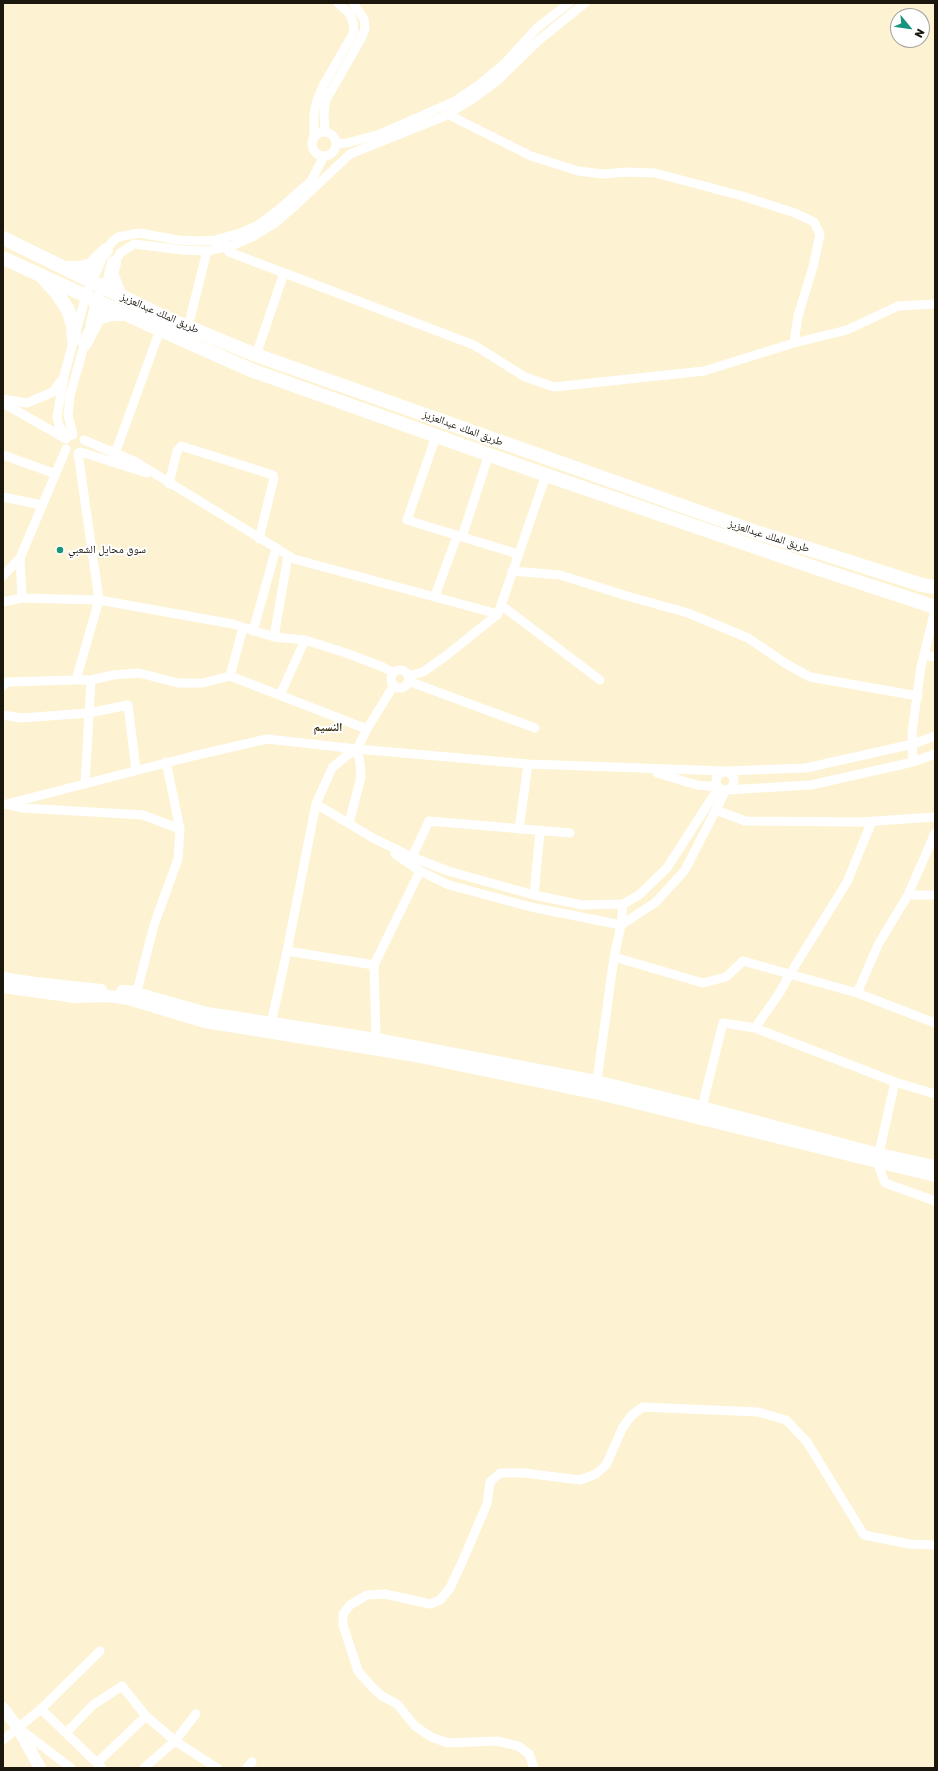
<!DOCTYPE html>
<html>
<head>
<meta charset="utf-8">
<style>
  body { margin:0 }
  #map { position:relative; width:938px; height:1771px; overflow:hidden; background:#fdf3d2; font-family:"Golos Text",sans-serif }
  canvas { display:block }
  .frame { position:absolute; inset:0; border:4px solid #1b170c; pointer-events:none }
  .north { position:absolute; left:890px; top:8px; width:40px; height:40px; box-sizing:border-box; background:#fff; border:1px solid #a4a29e; border-radius:50%; rotate:119deg; font-size:11px; font-weight:700; line-height:16px; text-align:center; color:#1b170c }
  .north::after { content:''; display:block; margin:auto; width:14px; height:18px; background:#16947c; clip-path:polygon(50% 0,100% 100%,50% 72%,0 100%) }
</style>
</head>
<body>
<div id="map">
<canvas width="938" height="1771"></canvas>
<div class="frame"></div>
<div class="north">N</div>
</div>
<script>
const ctx = document.querySelector('canvas').getContext('2d');
ctx.lineJoin = 'round';
const toPath = rows => new Path2D(rows.map(r => 'M' + r).join(''));
function stroke(path, color, width, dash) { ctx.strokeStyle = color; ctx.lineWidth = width; ctx.lineCap = dash ? 'butt' : 'round'; ctx.setLineDash(dash || []); ctx.stroke(path); }
function label(font, color, halo, rows, align = 'center') {
  ctx.font = font + ' "Golos Text","Noto Naskh Arabic",sans-serif'; ctx.lineWidth = 4; ctx.setLineDash([]); ctx.textBaseline = 'middle'; ctx.strokeStyle = halo; ctx.fillStyle = color; for (const [text, x, y, turn = 0] of rows) {
    ctx.save(); ctx.translate(x, y); ctx.rotate((+turn || 0) * Math.PI / 180); ctx.textAlign = isNaN(turn) ? turn : align; if (halo) ctx.strokeText(text, 0, 0); ctx.fillText(text, 0, 0); ctx.restore();
  }
}
stroke(toPath([
  [447,114,531,156,578,171,603,174,626,172,655,173,742,196,795,213,814,222,820,234,813,267,798,316,794,343],
  '312 144a12 12 0 1 1 24 0a12 12 0 1 1-24 0Z',
  [325,132,324,112,326,100,362,37,365,28,364,19,353,3],
  [314,138,314,113,317,100,323,86,354,32,353,23,350,14,338,3],
  [336,144,347,143,380,134,455,101,479,85,504,64,537,28,569,3],
  [221,238,229,252,474,345,525,377,554,387,704,371,794,343,847,330,898,306,935,304],
  [112,267,120,253,134,244,182,250,207,251,233,245,254,236,275,223,298,203,350,154,445,116,471,100,497,81,538,41,585,3],
  [90,325,96,300,104,282],
  [188,327,207,251],
  [256,355,284,273],
  [3,399,27,403,53,392,61,381],
  [3,403,66,439],
  [73,435,68,415,70,395,86,339],
  [436,436,407,520,518,554],
  [67,438,59,425,57,417,64,376,86,295,106,250,112,242,118,237,139,233,178,240,200,241,215,240,240,233,258,225,277,211,311,181,324,156],
  [84,440,136,462,294,559,498,614],
  [81,452,147,473],
  [3,455,56,474],
  [112,462,160,330],
  [169,484,177,451,181,446,273,475,274,478,259,539],
  [3,497,42,505],
  [462,537,489,454],
  [512,571,560,575,627,596,688,613,748,638,788,665,810,677,918,696],
  [3,576,20,558],
  [435,596,457,536],
  [22,598,20,558,66,449],
  [3,602,22,598,99,600,233,624,274,637,305,640,346,653,383,667,393,673],
  [501,605,600,680],
  [243,628,230,676,367,729],
  [253,631,276,549],
  [274,637,288,556],
  [924,655,935,657],
  '391 679a9 9 0 1 1 18 0a9 9 0 1 1-18 0Z',
  [408,676,423,672,447,655,498,614,546,475],
  [76,680,91,680,113,675,139,673,178,683,203,683,230,676],
  [408,681,535,728],
  [3,686,7,682,76,680,99,600,78,453],
  [280,695,305,640],
  [3,715,21,718,89,713,128,705,136,770],
  [913,762,912,732,921,667,935,610],
  '716 781a9 9 0 1 1 18 0a9 9 0 1 1-18 0Z',
  [85,784,91,680],
  [316,804,373,838,412,857,448,871,534,895,582,905,623,904,639,895,667,868,719,787,697,785,657,773],
  [3,805,193,756,267,739,357,749,528,764,726,771,806,768,913,744,935,736],
  [9,805,23,808,143,815,180,829],
  [716,810,745,821,860,822,935,817],
  [349,823,361,777,360,763,357,749],
  [519,829,528,764],
  [395,854,420,871,449,885,531,907,621,925,614,957,596,1088],
  [412,857,429,821,570,833],
  [534,895,540,831],
  [908,895,935,895],
  [621,925,656,902,685,870,726,790,811,785,913,762,935,754],
  [621,925,623,904],
  [287,951,374,965,420,871],
  [614,957,703,983,726,977,743,961,857,993,935,1023],
  [374,965,376,1039],
  [857,993,879,943,908,895,935,833],
  [135,999,154,925,178,859,180,829,166,762],
  [271,1024,287,951,316,804,332,768,346,756,357,749,367,729,394,685],
  [755,1028,780,992,790,974,847,882,872,821],
  [895,1082,877,1162,885,1183,935,1201],
  [702,1107,723,1023,755,1028,895,1082,935,1094],
  [41,1709,102,1768],
  [20,1729,71,1768],
  [66,1733,93,1705,122,1686,146,1716,175,1741,217,1768],
  [3,1740,41,1709,100,1651],
  [97,1763,146,1716],
  [144,1768,175,1741,196,1714],
  [247,1768,252,1762],
  [534,1768,529,1754,518,1746,497,1741,448,1743,431,1737,415,1726,397,1704,382,1696,371,1686,358,1671,343,1625,343,1614,350,1605,367,1595,385,1594,430,1604,440,1600,450,1588,463,1560,487,1504,490,1482,500,1473,524,1473,580,1480,596,1474,606,1465,623,1427,632,1415,643,1407,758,1412,786,1420,807,1442,864,1535,909,1544,935,1545]
]), '#fff', 9);
stroke(toPath([
  [3,978,35,983,101,990],
  [3,987,75,997,108,996,128,999,205,1022,416,1056,595,1093,935,1176],
  [122,991,129,991,207,1013,376,1039,596,1081,702,1107,879,1154,935,1166],
  [3,1708,18,1728,40,1768]
]), '#fff', 12);
stroke(toPath([
  [3,238,166,318,256,355,756,532,922,585,935,587],
  [3,258,165,332,251,370,546,475,816,568,935,607],
  [114,263,111,274,120,296],
  [67,268,80,268,91,265,106,250],
  [45,280,57,293,68,310,73,325,74,339],
  [85,343,98,318,110,314,122,314]
]), '#fff', 14);
for (const [x, y, r, color] of [
  [60,550,4,"#16947c"]
]) { const dot = new Path2D(); dot.arc(x, y, r, 0, 2 * Math.PI); ctx.fillStyle = color; ctx.fill(dot); stroke(dot, '#fff', 1.5); }
label('11px', '#1b170c', '#fff', [
  ["طريق الملك عبدالعزيز",160,313,24],
  ["طريق الملك عبدالعزيز",463,428,20],
  ["طريق الملك عبدالعزيز",769,536,18]
]);
label('11px', '#1b170c', '#fff', [
  ["سوق محايل الشعبي",68,550]
], 'left');
label('bold 12px', '#372e13', '#fff', [
  ["النسيم",328,727]
]);
</script>
</body>
</html>
